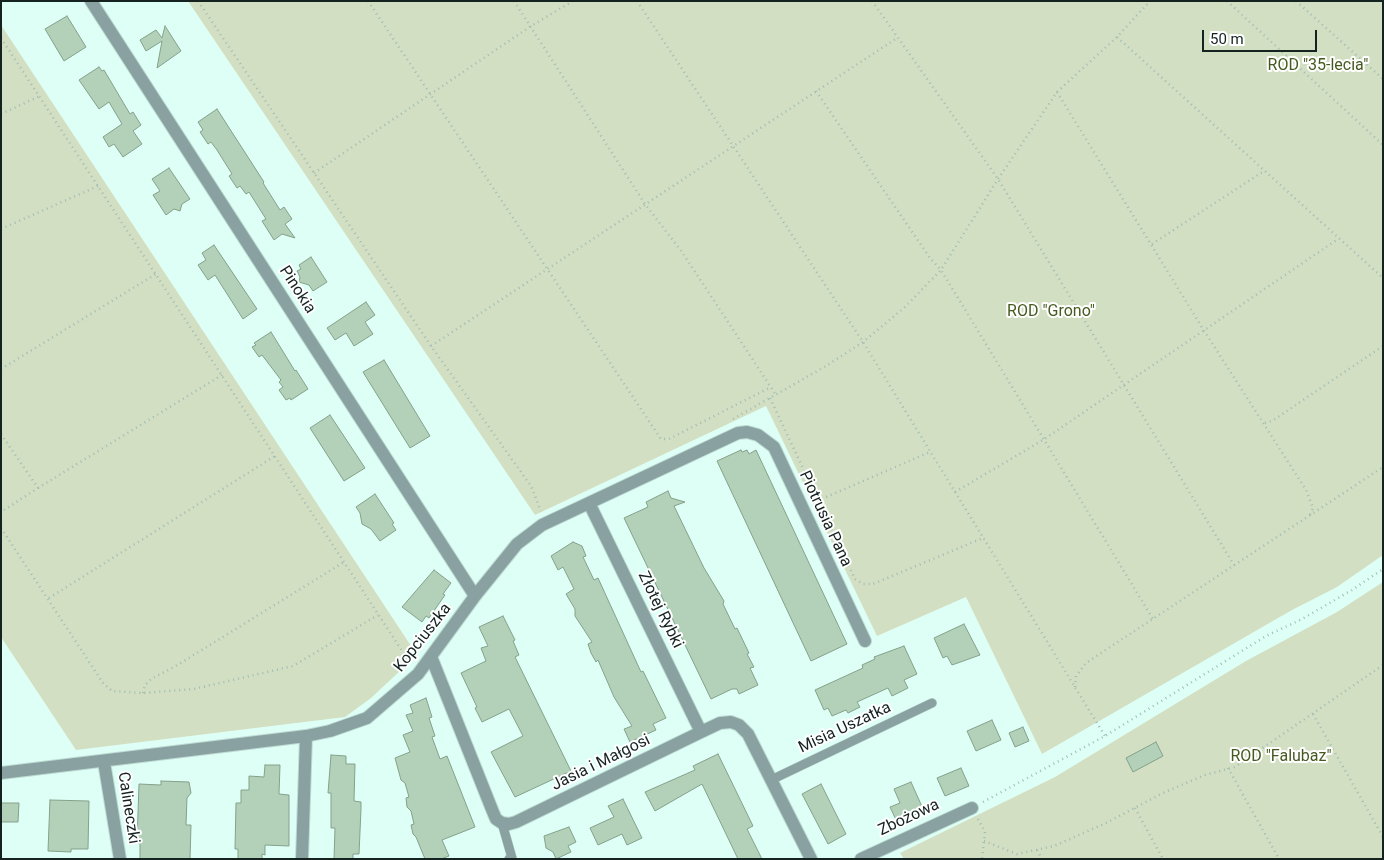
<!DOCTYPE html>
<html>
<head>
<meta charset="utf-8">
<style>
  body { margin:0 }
  #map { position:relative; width:1384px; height:860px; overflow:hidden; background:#defff6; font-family:Roboto,sans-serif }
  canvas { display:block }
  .frame { position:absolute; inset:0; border:2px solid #142320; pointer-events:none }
  .scale { position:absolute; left:1202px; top:30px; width:115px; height:22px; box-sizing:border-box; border:2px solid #142320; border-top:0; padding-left:6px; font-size:15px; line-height:18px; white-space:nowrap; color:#142320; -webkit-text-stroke:4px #fff; paint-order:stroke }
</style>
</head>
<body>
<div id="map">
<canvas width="1384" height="860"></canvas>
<div class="frame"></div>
<div class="scale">50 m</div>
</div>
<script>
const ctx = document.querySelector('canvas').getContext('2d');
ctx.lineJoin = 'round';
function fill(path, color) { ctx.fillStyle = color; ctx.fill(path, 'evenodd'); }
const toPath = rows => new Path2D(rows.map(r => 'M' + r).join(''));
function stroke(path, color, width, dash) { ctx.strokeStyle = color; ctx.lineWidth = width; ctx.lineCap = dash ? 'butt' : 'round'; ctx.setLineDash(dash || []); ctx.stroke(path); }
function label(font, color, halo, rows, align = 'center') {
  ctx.font = font + ' Roboto,sans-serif'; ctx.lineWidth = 4; ctx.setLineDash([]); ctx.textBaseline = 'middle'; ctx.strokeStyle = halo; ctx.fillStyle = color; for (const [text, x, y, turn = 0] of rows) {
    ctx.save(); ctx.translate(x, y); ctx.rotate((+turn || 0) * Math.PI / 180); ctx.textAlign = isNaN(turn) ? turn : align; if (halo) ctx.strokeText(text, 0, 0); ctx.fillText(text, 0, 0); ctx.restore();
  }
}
fill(toPath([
  [188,1,1383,1,1383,555,1337,587,1292,610,1042,754,966,597,877,636,766,406,535,515],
  [1,25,417,655,371,698,345,717,76,750,1,637],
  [1383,582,1383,859,904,859,900,853,1055,777,1246,661,1337,612]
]), '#d3dfc2');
const building = toPath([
  [67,16,86,47,64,61,45,29,67,16],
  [165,26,181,51,157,68,162,41,146,51,140,40,156,30,162,38,165,26],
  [99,67,102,71,104,70,130,114,133,112,141,125,133,131,142,144,123,157,114,144,109,147,103,137,122,124,109,102,99,109,79,80,99,67],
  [217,109,264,182,263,183,280,210,284,207,292,219,285,224,295,238,282,234,274,240,262,221,266,219,249,192,246,194,240,186,237,188,229,176,232,174,217,150,211,142,208,144,200,132,203,130,198,122,217,109],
  [169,168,190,199,182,204,180,211,174,209,166,215,153,195,160,191,152,179,169,168],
  [214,245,257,309,243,319,215,275,208,280,198,265,206,260,202,253,214,245],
  [311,257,327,282,313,291,309,285,299,282,300,277,297,271,301,269,299,265,311,257],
  [366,302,375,315,365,322,373,334,354,346,346,333,335,340,327,328,366,302],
  [271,332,295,371,296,370,308,389,291,400,290,398,286,400,279,390,283,387,279,382,281,380,262,355,259,357,252,347,256,345,254,343,271,332],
  [384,360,430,436,410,448,363,372,384,360],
  [330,415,365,468,344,481,310,428,330,415],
  [741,450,742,452,747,450,749,454,756,450,847,644,811,661,717,461,741,450],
  [668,491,671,498,685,502,674,506,704,568,724,601,723,604,735,629,737,628,749,653,747,654,754,667,750,668,758,685,739,694,737,689,732,689,711,699,624,518,648,507,646,502,668,491],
  [375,494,394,523,392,524,396,530,380,541,371,529,362,524,360,513,356,507,375,494],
  [573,542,582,546,586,556,583,557,594,580,598,578,641,672,643,671,666,718,653,724,656,730,630,742,624,729,632,726,614,697,598,660,596,662,591,653,588,644,592,642,575,616,575,609,566,594,574,589,563,567,558,570,551,556,573,542],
  [434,570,451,583,443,594,445,595,429,618,426,616,422,622,402,607,434,570],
  [503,616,515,640,513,641,519,655,515,657,571,771,515,797,491,752,523,736,509,709,482,722,475,708,477,707,461,673,486,661,481,648,488,646,479,627,503,616],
  [964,624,980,655,952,665,947,656,943,658,934,638,964,624],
  [904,646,917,674,904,680,908,688,892,696,888,688,857,702,860,707,848,713,846,710,832,716,828,708,824,710,815,690,863,668,862,665,875,659,874,657,904,646],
  [426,698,432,717,429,718,435,736,432,737,440,759,447,756,475,827,442,840,449,856,441,859,425,859,416,837,413,834,411,825,414,824,411,811,407,807,406,798,409,797,405,783,401,780,395,758,410,752,403,735,413,731,406,715,413,713,410,705,426,698],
  [992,720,1001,740,976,751,967,731,992,720],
  [1023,727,1029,741,1015,747,1009,733,1023,727],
  [1156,742,1163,756,1133,772,1126,758,1156,742],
  [718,754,753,826,747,829,762,859,738,859,702,784,655,811,645,792,695,770,693,766,718,754],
  [331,755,346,756,346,764,355,764,354,801,361,802,361,809,359,854,353,854,353,859,334,859,335,828,331,828,331,793,328,793,331,755],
  [265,765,280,765,279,794,289,795,289,846,265,845,265,855,262,854,262,859,238,859,238,849,235,849,236,803,241,803,241,790,249,790,249,776,264,777,265,765],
  [961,768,969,786,945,796,937,778,961,768],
  [161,781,189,782,191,793,187,798,186,825,191,825,190,859,140,859,140,843,137,843,139,784,161,785,161,781],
  [911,782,924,811,897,822,890,807,900,803,894,789,911,782],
  [821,784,846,834,828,844,802,794,821,784],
  [623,799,642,838,627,845,622,834,598,845,590,828,614,817,608,806,623,799],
  [50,800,89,801,88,849,71,849,71,852,48,851,50,800],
  [1,803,19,803,18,822,1,822,1,803],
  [569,827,576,842,568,846,571,852,556,859,553,852,546,848,544,836,569,827]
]);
fill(building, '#b3d0b9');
stroke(building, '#85a18b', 1);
const service = toPath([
  [771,780,932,703],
  [502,823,512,858,509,859]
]);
const minor = toPath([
  [91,1,475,596],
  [589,503,701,732],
  [432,659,493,812,496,819,502,823,509,824,516,822,701,732,720,723,731,722,739,725,748,734,811,859],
  [104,762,120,859],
  [1,773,306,736,330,731,367,718,418,674,475,596,517,544,542,525,738,433,747,432,758,435,774,447,865,641],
  [302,859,306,736],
  [861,859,972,808]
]);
stroke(service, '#bedcd4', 10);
stroke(minor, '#bedcd4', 14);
stroke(toPath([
  [198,1,431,346,531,486,541,511],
  [368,1,661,439,669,439,771,387],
  [514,1,645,204,682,252,776,395],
  [637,1,863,342,1105,736],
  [872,1,998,179,1234,565],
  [1227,1,1383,145],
  [1296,1,1383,79],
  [1117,37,1383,278],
  [1,38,410,663],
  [816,91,930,258,941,270,1153,619],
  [1057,92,1203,329,1306,490,1313,508,1309,517],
  [1,114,40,96],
  [314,173,531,26,573,1],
  [1,229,98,186],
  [1152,244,1264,171],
  [431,346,897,38],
  [1,369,156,274],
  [770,398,855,579,863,584,873,584,983,538],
  [733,419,826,366,863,342,904,308,941,270,998,179,1057,92,1117,37,1150,1],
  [1265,423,1272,421,1383,346],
  [1,434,38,488,1,512],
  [38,488,222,375],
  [955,492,1043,440,1338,239],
  [817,501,930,452],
  [1,528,103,683,112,691,143,693,194,689,293,666,378,615],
  [49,598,275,456],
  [1075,687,1076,676,1086,663,1383,467],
  [143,693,145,685,151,679,176,666,344,562],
  [1313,714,1383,837],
  [1228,768,1279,859],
  [983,802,1105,736,1266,636,1302,619,1352,590,1383,569],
  [1135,808,1163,859],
  [978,819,985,832,982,859],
  [984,841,1017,854,1054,846,1106,823,1163,793,1205,775,1235,767,1383,665],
  [1037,850,1042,859]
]), '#a0bcb5', 2.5, [1, 4]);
stroke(service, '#8aa1a2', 9);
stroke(minor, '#8aa1a2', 12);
label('16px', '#465a20', '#fff', [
  ["ROD \"35-lecia\"",1318,66],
  ["ROD \"Grono\"",1051,312],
  ["ROD \"Falubaz\"",1281,757]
]);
label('16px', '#142320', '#fff', [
  ["Pinokia",297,290,57],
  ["Piotrusia Pana",825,519,65],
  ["Złotej Rybki",660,610,64],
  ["Kopciuszka",423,638,-52],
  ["Misia Uszatka",845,728,-25],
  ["Jasia i Małgosi",601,763,-26],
  ["Calineczki",128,808,81],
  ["Zbożowa",909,818,-25]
]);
</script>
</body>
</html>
